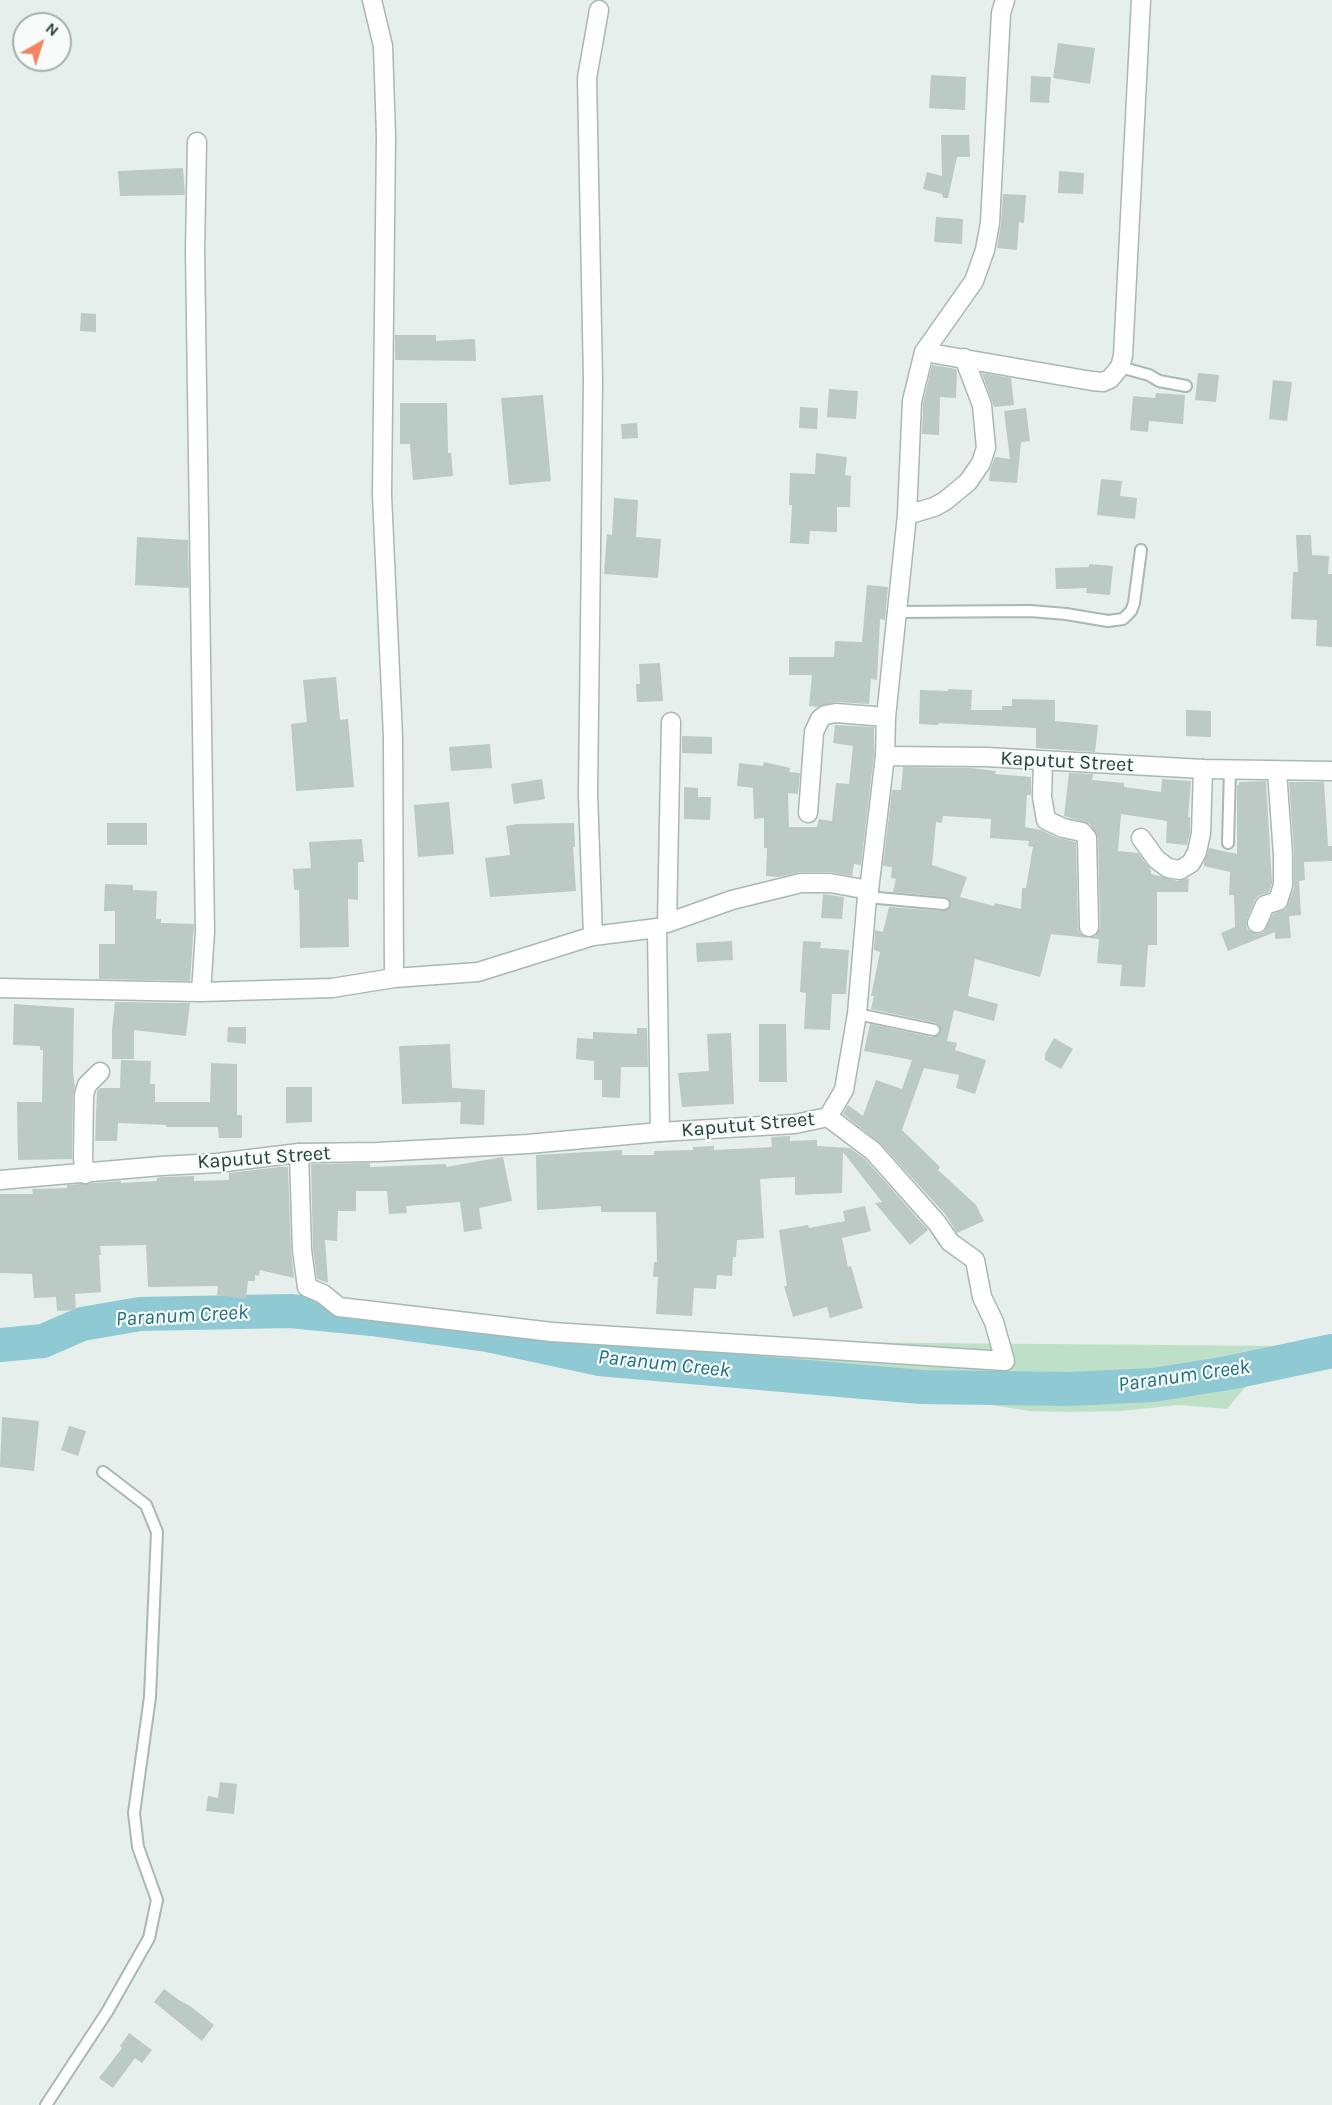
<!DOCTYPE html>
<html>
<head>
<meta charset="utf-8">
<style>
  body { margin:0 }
  #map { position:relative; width:1332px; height:2105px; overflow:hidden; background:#e6efeb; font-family:Karla,sans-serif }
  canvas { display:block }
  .north { position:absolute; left:12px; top:12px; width:60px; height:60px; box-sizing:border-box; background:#f7fbf9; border:2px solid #a3b1ad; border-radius:50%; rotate:39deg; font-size:16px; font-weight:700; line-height:24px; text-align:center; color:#24423a }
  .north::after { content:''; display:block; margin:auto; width:21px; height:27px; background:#f4845f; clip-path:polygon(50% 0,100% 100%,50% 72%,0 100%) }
</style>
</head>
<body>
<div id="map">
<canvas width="1332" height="2105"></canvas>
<div class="north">N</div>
</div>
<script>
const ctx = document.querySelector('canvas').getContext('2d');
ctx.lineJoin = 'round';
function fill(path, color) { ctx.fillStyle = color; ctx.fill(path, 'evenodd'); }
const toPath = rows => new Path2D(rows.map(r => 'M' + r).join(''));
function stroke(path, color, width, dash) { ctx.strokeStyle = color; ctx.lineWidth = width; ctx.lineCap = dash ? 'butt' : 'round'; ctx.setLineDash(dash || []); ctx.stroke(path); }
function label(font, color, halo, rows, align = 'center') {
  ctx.font = font + ' Karla,sans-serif'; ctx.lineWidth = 4.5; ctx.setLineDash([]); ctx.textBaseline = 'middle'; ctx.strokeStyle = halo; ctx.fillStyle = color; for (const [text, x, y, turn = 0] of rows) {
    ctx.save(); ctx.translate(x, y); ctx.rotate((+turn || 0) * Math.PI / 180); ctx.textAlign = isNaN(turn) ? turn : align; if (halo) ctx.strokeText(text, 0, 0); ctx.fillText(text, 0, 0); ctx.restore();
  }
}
fill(toPath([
  [698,1341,1279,1346,1227,1409,1179,1405,1121,1411,1071,1412,1029,1411,980,1403,720,1386]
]), '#bfe0c8');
stroke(toPath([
  [0,1345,43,1341,82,1324,140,1314,290,1311,372,1319,487,1335,599,1359,921,1387,1070,1389,1153,1385,1228,1373,1332,1351]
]), '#8ec9d4', 34);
fill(toPath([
  [1058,43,1095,48,1090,84,1053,78],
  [931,75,966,77,965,110,929,108],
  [1031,76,1051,77,1049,103,1030,102],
  [941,135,969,135,970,157,957,157,948,198,943,198,942,194,923,189,927,172,942,176],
  [183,168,185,195,120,196,118,171],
  [1059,171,1084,173,1083,194,1058,193],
  [1003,194,1026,195,1024,223,1019,222,1017,250,997,248,1001,224],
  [936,217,963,219,962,244,934,242],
  [81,313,96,314,96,332,80,331],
  [395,335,436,335,436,341,475,339,476,361,395,360],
  [932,365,956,369,957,372,956,398,940,397,939,435,922,434,923,403],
  [982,373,1011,378,1014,405,994,407],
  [1198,373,1219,375,1216,402,1195,400],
  [1273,380,1292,382,1287,421,1269,419],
  [829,389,858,391,856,419,827,417],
  [1156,393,1185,395,1183,424,1149,421,1148,432,1130,430,1133,396,1155,398],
  [543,395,551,481,509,485,501,398],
  [400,403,447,403,448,453,451,453,453,476,413,480,410,444,400,444],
  [800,407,818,408,817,429,799,428],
  [1026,408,1030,441,1021,442,1017,483,989,481,990,470,995,457,1010,459,1004,411],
  [637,423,638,438,622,439,621,424],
  [816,453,847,457,845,475,851,476,850,507,837,507,837,532,810,531,809,544,790,543,792,505,789,505,790,473,815,474],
  [1101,479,1122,481,1120,496,1137,498,1135,519,1097,515],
  [614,498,638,500,636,537,661,539,658,578,604,574,607,534,612,535],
  [1296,535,1311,535,1312,555,1329,556,1328,574,1332,574,1332,647,1316,646,1317,620,1291,619,1293,572,1298,572],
  [137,537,188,540,189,588,135,585],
  [1089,564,1113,566,1110,595,1086,593,1087,588,1056,589,1055,568,1089,567],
  [867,585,888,587,885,620,880,619,877,680,871,679,869,704,837,702,817,707,809,706,812,675,789,675,789,657,834,657,835,641,862,642],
  [660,663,663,701,637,702,636,684,640,684,639,664],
  [336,677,340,720,348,719,354,787,296,791,291,724,307,722,303,680],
  [948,689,972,690,971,710,1002,710,1002,706,1012,706,1012,699,1055,700,1055,721,1098,725,1095,752,1036,748,1036,728,939,723,938,725,919,724,920,690,948,691],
  [1186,710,1211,711,1211,737,1186,736],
  [835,725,874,727,874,755,861,865,854,864,852,876,830,872,801,872,779,877,766,876,767,848,764,848,764,818,754,819,753,788,737,786,739,763,763,766,764,762,790,768,789,772,800,773,798,794,788,793,789,827,817,827,819,819,832,821,836,783,849,784,853,746,833,743],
  [682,736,712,737,712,754,682,753],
  [490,744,492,768,451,771,449,747],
  [903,767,970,768,996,771,995,774,1031,777,1031,795,1027,795,1025,827,1041,830,1058,838,1076,842,1078,927,1080,933,1088,938,1051,934,1040,977,975,959,968,996,998,1004,994,1021,954,1010,947,1041,957,1043,955,1050,986,1060,975,1094,956,1088,959,1075,924,1068,902,1130,940,1167,938,1170,976,1205,984,1221,957,1233,946,1215,881,1144,843,1114,848,1105,863,1116,876,1080,902,1089,912,1060,864,1051,870,1024,932,1037,939,1035,941,1031,939,1025,936,1023,871,1009,874,996,871,996,880,952,874,950,875,930,883,932,889,907,943,911,948,910,951,905,950,900,945,897,893,892,896,879,891,878,892,867,883,866,892,790,901,790],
  [943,816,991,819,990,838,1029,841,1028,846,1033,847,1026,888,1022,888,1021,909,995,903,994,906,960,897,967,877,932,865,936,822,942,823],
  [1069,773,1093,774,1092,780,1124,783,1124,787,1161,792,1162,779,1191,781,1188,817,1190,817,1190,832,1187,845,1166,843,1167,821,1121,814,1118,851,1138,853,1151,870,1151,874,1178,881,1189,878,1188,892,1157,892,1157,945,1148,945,1145,987,1120,986,1122,965,1097,963,1099,939,1089,938,1095,936,1100,927,1098,838,1090,824,1064,816],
  [542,779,545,799,514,804,511,784],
  [1266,781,1272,883,1269,892,1258,896,1255,900,1247,919,1246,925,1248,930,1258,934,1264,932,1273,914,1286,909,1294,888,1294,854,1289,782,1324,782,1328,846,1332,846,1332,861,1304,862,1305,880,1299,881,1301,915,1289,916,1291,938,1275,939,1275,932,1228,951,1221,933,1235,927,1234,895,1229,895,1230,872,1204,866,1204,862,1209,848,1237,854,1237,785,1239,785,1239,782],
  [684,787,698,788,698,797,711,797,710,820,684,819],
  [449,802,454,854,418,857,414,805],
  [107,823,147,823,147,845,107,845],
  [574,823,575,847,573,847,576,891,490,897,485,858,510,855,506,826,517,824],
  [362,839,364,862,358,862,358,900,348,899,349,947,300,948,299,890,294,890,293,869,311,868,309,842],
  [105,884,133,885,133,890,157,891,156,919,161,919,161,923,194,924,190,981,99,979,99,944,115,944,115,911,104,911],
  [823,894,844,897,842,919,821,918],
  [732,941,733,960,697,962,696,943],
  [803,941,821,942,820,948,849,950,846,994,832,994,830,1030,804,1029,806,993,800,992],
  [115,1002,190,1003,186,1036,134,1030,134,1059,112,1059,112,1029],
  [14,1004,74,1008,73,1072,75,1087,73,1095,72,1159,18,1160,17,1102,42,1102,43,1050,40,1050,40,1046,13,1045],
  [759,1024,786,1024,787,1082,759,1082],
  [228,1027,246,1027,246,1044,227,1042],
  [637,1028,647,1028,648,1067,621,1067,620,1098,602,1097,602,1080,594,1080,594,1061,576,1059,577,1038,593,1039,593,1032,637,1034],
  [731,1033,734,1104,682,1107,678,1073,709,1071,707,1034],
  [1054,1038,1073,1049,1061,1069,1045,1060,1045,1054],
  [450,1044,452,1088,485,1090,484,1125,460,1124,461,1102,402,1104,399,1046],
  [121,1060,151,1061,150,1084,155,1084,155,1102,210,1102,211,1063,237,1064,237,1115,242,1115,242,1138,219,1138,218,1127,166,1127,166,1125,118,1123,117,1141,95,1141,97,1091,100,1088,120,1088],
  [286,1087,312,1087,312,1122,286,1123],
  [790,1136,790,1141,817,1140,817,1146,850,1148,865,1159,928,1230,910,1245,875,1203,882,1202,843,1152,842,1193,795,1195,795,1177,760,1179,764,1238,737,1240,736,1257,733,1257,732,1276,717,1275,716,1289,694,1288,692,1316,656,1314,658,1277,653,1277,654,1262,657,1262,656,1212,601,1212,601,1206,537,1210,536,1155,622,1150,622,1155,654,1155,654,1151,693,1150,693,1147,714,1146,714,1150,772,1147,771,1137],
  [503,1157,512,1201,479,1208,482,1229,464,1232,460,1202,406,1206,407,1213,389,1214,387,1191,356,1191,356,1211,338,1211,337,1241,325,1240,328,1283,317,1279,313,1249,311,1164,370,1163,370,1167,446,1164,446,1167],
  [279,1167,288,1167,291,1250,294,1278,260,1270,259,1276,255,1275,255,1281,248,1281,246,1299,217,1295,218,1286,148,1287,146,1245,100,1246,101,1255,99,1255,101,1292,75,1294,76,1310,57,1311,56,1297,34,1298,32,1274,0,1273,0,1194,33,1194,32,1189,67,1188,67,1185,121,1181,121,1183,157,1181,157,1178,162,1177,194,1176,194,1181,229,1180,229,1173],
  [865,1206,871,1231,842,1238,848,1267,851,1266,863,1308,830,1318,827,1307,793,1317,784,1286,787,1286,779,1230,808,1225,809,1228,845,1221,843,1211],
  [2,1417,39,1421,34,1471,0,1467],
  [69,1426,86,1431,78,1456,61,1450],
  [220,1782,237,1784,234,1814,206,1811,208,1796,218,1798],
  [164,1989,179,2000,190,2006,214,2025,202,2041,154,2002],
  [129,2033,152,2050,142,2063,135,2058,113,2088,99,2078,122,2048,120,2046]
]), '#bbcac4');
const service = toPath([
  [1120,367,1149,375,1159,381,1186,386],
  [897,612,1030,611,1066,614,1108,621,1123,619,1131,611,1134,603,1141,550],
  [1228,843,1230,770],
  [867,897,944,904],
  [857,1014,934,1030],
  [46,2105,107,2012,149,1938,157,1900,138,1847,134,1813,150,1697,157,1532,146,1505,103,1472]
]);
const minor = toPath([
  [372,0,383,46,386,136,382,495,393,737,394,978],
  [599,10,587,78,593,380,588,794,593,936,657,928,660,1132],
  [197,142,195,251,205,932,201,992],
  [924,352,1092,381,1103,382,1110,379,1120,367,1123,356,1141,0],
  [907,515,934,507,945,501,968,482,981,463,986,448,982,405,964,358],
  [671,722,667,923,732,900,801,883,830,883,869,890],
  [885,756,886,717,907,515,912,401,924,352,974,281,985,250,990,223,1001,13,1005,0],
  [1043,761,1042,797,1046,820,1063,828,1082,832,1087,838,1089,927],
  [808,813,814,732,820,719,825,715,836,713,886,717],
  [1141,838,1156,859,1168,868,1180,870,1191,863,1197,852,1201,833,1203,769],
  [1257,923,1265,905,1278,901,1283,885,1283,855,1277,771],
  [0,988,201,992,332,988,394,978,478,972,593,936],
  [299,1153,302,1250,307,1287,323,1294,339,1307,552,1332,1005,1361,994,1322,982,1297,975,1260,950,1242,937,1223,873,1151,828,1117],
  [85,1174,83,1158,84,1095,87,1085,100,1072]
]);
const tertiary = toPath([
  [0,1180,161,1166,217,1163,299,1153,378,1152,528,1144,660,1132,795,1124,828,1117,844,1090,857,1014,867,897,869,890,885,756,986,757,1203,769,1332,771]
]);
stroke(service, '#a8b8b2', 14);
stroke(minor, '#a8b8b2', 21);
stroke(tertiary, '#a8b8b2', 21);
stroke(service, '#fff', 10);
stroke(minor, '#fff', 18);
stroke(tertiary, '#fff', 18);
label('20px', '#24423a', '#f7fbf9', [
  ["Kaputut Street",1067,762,3],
  ["Kaputut Street",748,1125,-5],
  ["Kaputut Street",264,1158,-4]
]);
label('italic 21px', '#1c6f80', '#f7fbf9', [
  ["Paranum Creek",182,1316,-3],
  ["Paranum Creek",664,1364,6],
  ["Paranum Creek",1184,1376,-8]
]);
</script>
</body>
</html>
